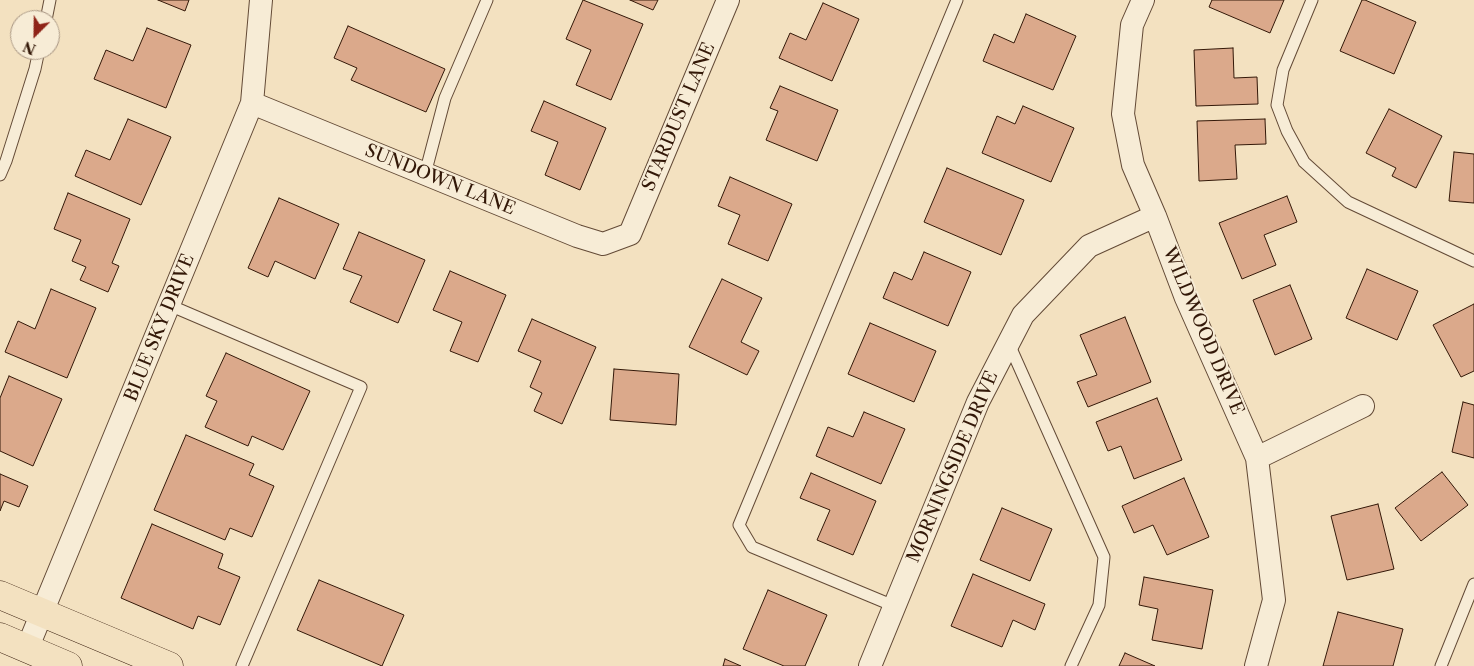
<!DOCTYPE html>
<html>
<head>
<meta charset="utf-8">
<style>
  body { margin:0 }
  #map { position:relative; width:1474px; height:666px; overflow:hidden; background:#f3e1c0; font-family:"Libre Caslon Text",serif }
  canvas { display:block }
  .north { position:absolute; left:10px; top:10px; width:50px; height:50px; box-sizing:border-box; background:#f7ecd6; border:1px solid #a99784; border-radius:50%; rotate:203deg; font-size:14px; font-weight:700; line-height:20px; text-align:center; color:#331808 }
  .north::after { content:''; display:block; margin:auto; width:18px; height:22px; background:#8f2418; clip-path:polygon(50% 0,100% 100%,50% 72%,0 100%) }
</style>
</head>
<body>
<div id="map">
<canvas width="1474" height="666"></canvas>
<div class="north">N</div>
</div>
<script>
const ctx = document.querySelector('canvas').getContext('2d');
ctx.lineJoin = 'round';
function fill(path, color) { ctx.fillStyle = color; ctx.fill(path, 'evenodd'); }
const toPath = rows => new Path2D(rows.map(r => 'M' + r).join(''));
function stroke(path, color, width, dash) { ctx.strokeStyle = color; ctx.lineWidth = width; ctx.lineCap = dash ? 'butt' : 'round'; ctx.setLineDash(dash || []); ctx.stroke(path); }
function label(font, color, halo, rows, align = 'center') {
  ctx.font = font + ' "Libre Caslon Text",serif'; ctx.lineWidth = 4; ctx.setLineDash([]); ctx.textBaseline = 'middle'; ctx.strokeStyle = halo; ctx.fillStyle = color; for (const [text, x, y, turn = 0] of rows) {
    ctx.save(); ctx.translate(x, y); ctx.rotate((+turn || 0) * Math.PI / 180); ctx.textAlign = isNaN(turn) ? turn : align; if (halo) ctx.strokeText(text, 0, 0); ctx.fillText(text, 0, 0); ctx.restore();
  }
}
const building = toPath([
  [158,0,189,0,185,11,158,0],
  [583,0,643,24,611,100,576,85,591,50,566,39,583,0],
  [630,0,658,0,653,10,630,0],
  [1212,0,1284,0,1270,33,1209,7,1212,0],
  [1362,0,1365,0,1416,22,1394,74,1340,51,1362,0],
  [823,3,859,19,832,81,779,58,790,33,806,40,823,3],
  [1026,14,1076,36,1053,90,983,61,994,34,1014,43,1026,14],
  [348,26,445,69,426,112,351,80,357,68,334,58,348,26],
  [147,28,191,45,166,108,94,79,106,50,133,61,147,28],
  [1233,48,1234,78,1257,77,1258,104,1196,106,1194,50,1233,48],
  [780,86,838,110,817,161,766,140,778,111,770,108,780,86],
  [544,101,606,128,580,190,545,175,558,142,531,131,544,101],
  [1023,106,1074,128,1051,182,982,153,997,116,1015,124,1023,106],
  [1389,109,1442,136,1416,188,1392,176,1396,168,1366,153,1389,109],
  [128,119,171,137,141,205,75,176,86,150,110,160,128,119],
  [1265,119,1266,144,1235,145,1237,179,1199,181,1197,121,1265,119],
  [1454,152,1474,154,1474,203,1449,201,1454,152],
  [947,168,1024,200,1001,255,924,222,947,168],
  [730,177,792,204,768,261,728,244,740,215,718,206,730,177],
  [68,193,130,219,112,263,119,266,108,292,80,280,86,267,72,261,81,240,54,229,68,193],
  [1287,196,1297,222,1264,235,1276,265,1242,279,1219,223,1287,196],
  [279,198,339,224,315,279,275,261,268,277,248,268,279,198],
  [359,232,425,260,398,323,350,302,362,276,343,269,359,232],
  [924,252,971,272,948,326,883,298,894,272,912,280,924,252],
  [1367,269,1418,291,1397,340,1346,318,1367,269],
  [450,271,506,295,478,362,450,351,462,322,433,310,450,271],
  [722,279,762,298,741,342,759,351,747,375,689,347,722,279],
  [1290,285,1312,339,1275,355,1253,300,1290,285],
  [51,289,96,308,67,378,5,352,18,321,35,329,51,289],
  [1474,304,1474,371,1461,377,1433,325,1474,304],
  [1125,317,1151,382,1088,407,1077,382,1097,375,1080,335,1125,317],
  [532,319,596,347,562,424,534,411,542,393,530,387,541,361,518,351,532,319],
  [870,323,936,351,914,402,848,374,870,323],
  [226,353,310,391,283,450,252,436,248,446,205,427,217,401,206,396,226,353],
  [614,369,679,374,676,425,610,420,614,369],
  [9,376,62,399,33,466,0,451,0,398,9,376],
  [1157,398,1182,460,1134,479,1121,446,1108,451,1096,422,1157,398],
  [1463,402,1474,405,1474,458,1452,452,1463,402],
  [864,412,905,429,881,484,816,456,828,427,853,437,864,412],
  [186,435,254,464,249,475,274,486,252,537,230,528,225,540,154,510,186,435],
  [1442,472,1468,505,1421,541,1395,508,1442,472],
  [811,473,876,501,853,555,817,540,830,510,800,498,811,473],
  [0,474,28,486,19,507,4,501,0,511,0,474],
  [1184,478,1209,537,1167,555,1153,525,1134,533,1122,506,1184,478],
  [1378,504,1394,569,1347,580,1331,516,1378,504],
  [1002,508,1052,529,1030,581,980,560,1002,508],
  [152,524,223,554,218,568,240,577,220,625,198,616,193,629,121,598,152,524],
  [973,574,1045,604,1035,630,1013,620,1002,647,951,626,973,574],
  [1144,577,1213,590,1202,649,1152,640,1158,609,1139,605,1144,577],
  [319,580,404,615,382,666,297,630,319,580],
  [768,590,827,615,805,666,784,666,743,649,768,590],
  [1338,612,1403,629,1393,666,1323,666,1338,612],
  [1125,653,1155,666,1119,666,1125,653],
  [725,659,741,666,723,666,725,659]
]);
fill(building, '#dba98b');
stroke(building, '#331808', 1);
const lane = toPath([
  [1312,0,1283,70,1277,105,1287,131,1304,162,1348,202,1474,261],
  [46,20,50,0],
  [425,174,445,98,487,0],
  [0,175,6,161,35,69,39,50],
  [169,305,361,387,242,666],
  [1009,344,1104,557,1099,605,1071,666],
  [894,606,752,547,739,525,957,0],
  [1441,666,1474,584]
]);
const street = toPath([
  [1143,0,1132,25,1123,114,1133,165,1155,216,1186,298,1257,458,1274,600,1256,666],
  [252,103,577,236,603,244,630,234,728,0],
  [1257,458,1363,406],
  [27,649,252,103,261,0],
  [870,666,978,402,1023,315,1089,246,1155,216]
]);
const primary = toPath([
  [0,595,169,666],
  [0,637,68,666]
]);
stroke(lane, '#634a36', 13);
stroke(street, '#634a36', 24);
stroke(primary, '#331808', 29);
stroke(lane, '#f7ecd6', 11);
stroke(street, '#f7ecd6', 22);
stroke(primary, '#f3e1c0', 28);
label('18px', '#331808', '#f7ecd6', [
  ["STARDUST LANE",679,117,-67],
  ["SUNDOWN LANE",440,180,22],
  ["BLUE SKY DRIVE",160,328,-68],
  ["WILDWOOD DRIVE",1203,331,67],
  ["MORNINGSIDE DRIVE",953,467,-67]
]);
</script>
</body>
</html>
